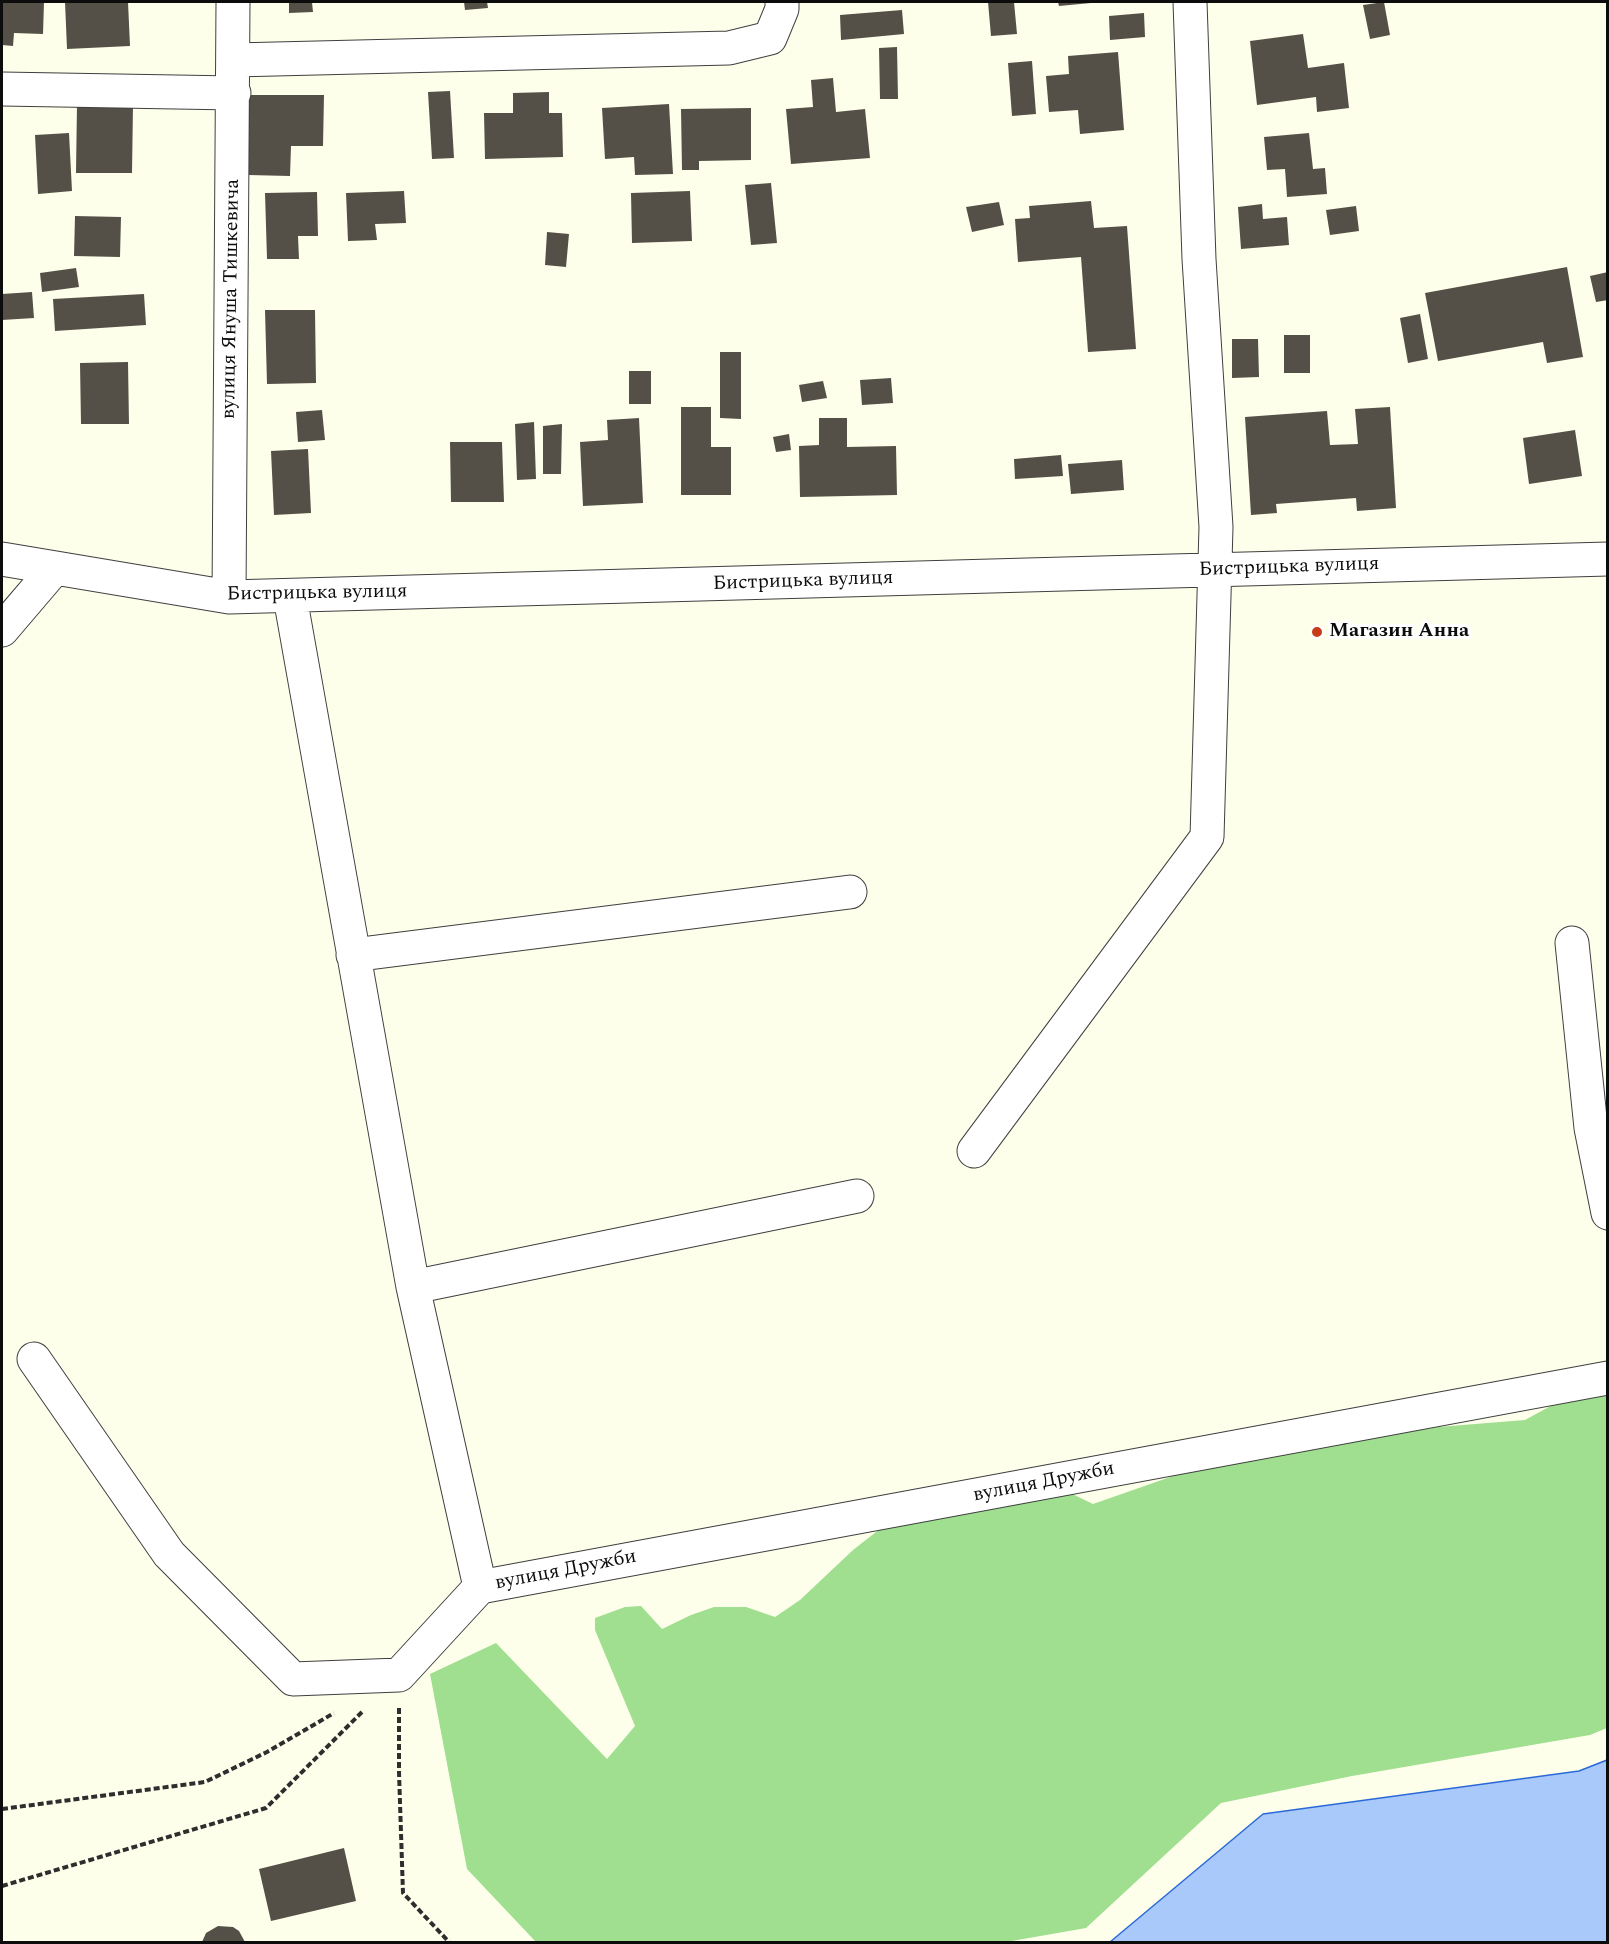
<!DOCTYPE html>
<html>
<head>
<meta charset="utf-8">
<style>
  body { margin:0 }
  #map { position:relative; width:1609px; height:1944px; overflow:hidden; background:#feffeb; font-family:Spectral,serif }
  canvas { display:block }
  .frame { position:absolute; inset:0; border:3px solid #0c0c0c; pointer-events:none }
</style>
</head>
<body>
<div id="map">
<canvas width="1609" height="1944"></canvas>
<div class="frame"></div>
</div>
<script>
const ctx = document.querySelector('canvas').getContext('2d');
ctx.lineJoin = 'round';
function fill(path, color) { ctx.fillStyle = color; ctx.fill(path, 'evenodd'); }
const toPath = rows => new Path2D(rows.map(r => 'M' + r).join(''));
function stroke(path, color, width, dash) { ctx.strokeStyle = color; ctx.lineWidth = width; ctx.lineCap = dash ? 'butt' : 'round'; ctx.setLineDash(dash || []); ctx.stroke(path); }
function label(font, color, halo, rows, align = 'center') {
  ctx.font = font + ' Spectral,serif'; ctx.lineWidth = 6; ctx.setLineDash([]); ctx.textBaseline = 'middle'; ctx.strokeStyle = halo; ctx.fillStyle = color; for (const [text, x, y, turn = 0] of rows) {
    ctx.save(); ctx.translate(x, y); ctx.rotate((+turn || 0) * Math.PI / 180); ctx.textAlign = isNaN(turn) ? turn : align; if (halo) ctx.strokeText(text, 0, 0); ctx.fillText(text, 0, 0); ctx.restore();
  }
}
fill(toPath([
  [1607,1389,1607,1728,1590,1735,1352,1776,1221,1803,1086,1928,1006,1942,536,1942,467,1869,430,1674,496,1643,607,1759,635,1726,595,1630,595,1618,625,1607,641,1606,662,1629,691,1615,714,1607,746,1607,775,1617,800,1600,853,1550,885,1525,1064,1490,1093,1504,1176,1475,1265,1455,1438,1427,1525,1420,1569,1396]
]), '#9fdf8f');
const water = toPath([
  [1607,1760,1607,1942,1110,1942,1263,1814,1579,1771,1607,1760]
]);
fill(water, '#aac9fb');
stroke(water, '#2b69d9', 1.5);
fill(toPath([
  [2,2,44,2,43,34,14,33,13,46,2,45],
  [65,2,128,2,130,46,67,49],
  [289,2,312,2,313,12,289,13],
  [464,2,487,2,488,8,465,10],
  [988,2,1014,2,1017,34,991,36],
  [1058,2,1091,2,1091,3,1059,6],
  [1384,2,1390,35,1370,39,1363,5],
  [902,10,904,34,841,40,840,15],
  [1144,13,1145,37,1110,40,1109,16],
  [1303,34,1308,68,1344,63,1349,108,1317,112,1316,97,1257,105,1250,41],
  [897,47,898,99,880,99,879,48],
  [1118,52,1124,130,1080,134,1078,110,1049,112,1046,76,1069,74,1068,56],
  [1032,61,1036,114,1012,116,1008,63],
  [833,78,836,112,865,109,870,158,791,164,786,109,813,107,811,80],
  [450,91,454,158,432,159,428,92],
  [549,92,549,113,562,113,563,157,485,159,484,113,513,113,513,93],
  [249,95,324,95,323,146,291,146,290,176,248,175],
  [77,104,133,105,132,173,76,173],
  [669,104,673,174,635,175,634,157,605,159,602,108],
  [751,108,751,160,699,161,699,170,682,170,681,109],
  [69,133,72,191,38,194,35,135],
  [1309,133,1313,169,1325,168,1327,194,1287,197,1285,169,1267,170,1264,137],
  [771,183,777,243,751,245,745,185],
  [404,191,406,223,375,224,377,240,348,241,346,193],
  [690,191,692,241,632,243,631,193],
  [317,192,318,236,298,236,299,259,267,259,265,193],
  [1091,201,1094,228,1127,226,1136,349,1088,352,1081,257,1018,262,1015,219,1030,218,1029,206],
  [999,202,1004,225,972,232,966,207],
  [1262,204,1263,219,1287,217,1289,245,1241,249,1238,207],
  [1356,206,1359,231,1330,235,1326,210],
  [75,216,121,217,120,257,74,256],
  [547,232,569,234,566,267,545,265],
  [1567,267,1583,357,1547,363,1543,342,1438,361,1425,293],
  [76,268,79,287,42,292,40,273],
  [1608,272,1608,300,1596,302,1590,276],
  [32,292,34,318,2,320,2,294],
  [144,294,146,325,55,331,53,299],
  [265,310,315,310,316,383,267,384],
  [1420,314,1428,359,1408,363,1400,318],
  [1284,335,1310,335,1310,373,1284,373],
  [1232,339,1258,339,1259,377,1232,378],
  [720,352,741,352,741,419,720,418],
  [128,362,129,424,81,424,80,363],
  [629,371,651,371,651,404,629,404],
  [891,378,893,403,862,405,860,380],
  [823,381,827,398,802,402,799,385],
  [681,407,711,407,711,447,731,447,731,495,681,495],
  [1390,407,1396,508,1357,511,1356,498,1276,504,1277,513,1251,515,1245,417,1327,411,1330,445,1358,444,1355,409],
  [322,410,325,440,298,442,296,412],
  [639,418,643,503,583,506,580,442,608,440,607,420],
  [819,418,847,418,847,447,896,446,897,495,800,497,799,446,819,445],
  [534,422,536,479,517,480,515,424],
  [562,424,561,474,543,474,543,426],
  [1575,430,1582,476,1529,484,1523,438],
  [789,434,791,450,776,452,773,437],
  [450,442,502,442,504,502,451,502],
  [308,449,311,513,274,515,271,451],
  [1061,455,1063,476,1015,479,1014,459],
  [1122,460,1124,490,1071,494,1068,464],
  [344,1848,356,1901,271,1921,259,1869],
  [218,1926,233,1927,239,1931,245,1942,202,1942,206,1933]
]), '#555047');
const minor = toPath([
  [234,60,729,48,770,38,782,9,782,2],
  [2,89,234,93],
  [2,559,229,597,1608,559],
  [229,597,233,2],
  [290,597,413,1287,480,1587],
  [2,630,54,569],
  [1572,943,1591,1128,1608,1213],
  [353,955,850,892],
  [974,1151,1207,837,1216,527,1199,259,1190,2],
  [413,1287,857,1196],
  [34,1359,169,1554,293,1679,399,1675,480,1587],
  [480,1587,1608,1378]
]);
stroke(minor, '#3f3f3f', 35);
stroke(toPath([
  [399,1708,399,1772,403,1893,449,1942],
  [2,1809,205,1782,267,1752,334,1713],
  [2,1886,266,1808,363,1711]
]), '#2e2e2e', 4, [6, 3]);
stroke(minor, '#fff', 33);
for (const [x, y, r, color] of [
  [1317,632,6,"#c73b18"]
]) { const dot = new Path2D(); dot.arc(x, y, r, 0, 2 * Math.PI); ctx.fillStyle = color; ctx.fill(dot); stroke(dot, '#fff', 2); }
label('20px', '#0c0c0c', '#fff', [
  ["вулиця Януша Тишкевича",232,299,-89],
  ["Бистрицька вулиця",1289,568,-2],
  ["Бистрицька вулиця",803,582,-2],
  ["Бистрицька вулиця",317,594,-1],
  ["вулиця Дружби",1044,1483,-11],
  ["вулиця Дружби",566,1571,-11]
]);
label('bold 20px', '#0c0c0c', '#fff', [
  ["Магазин Анна",1329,632]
], 'left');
</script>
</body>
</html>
